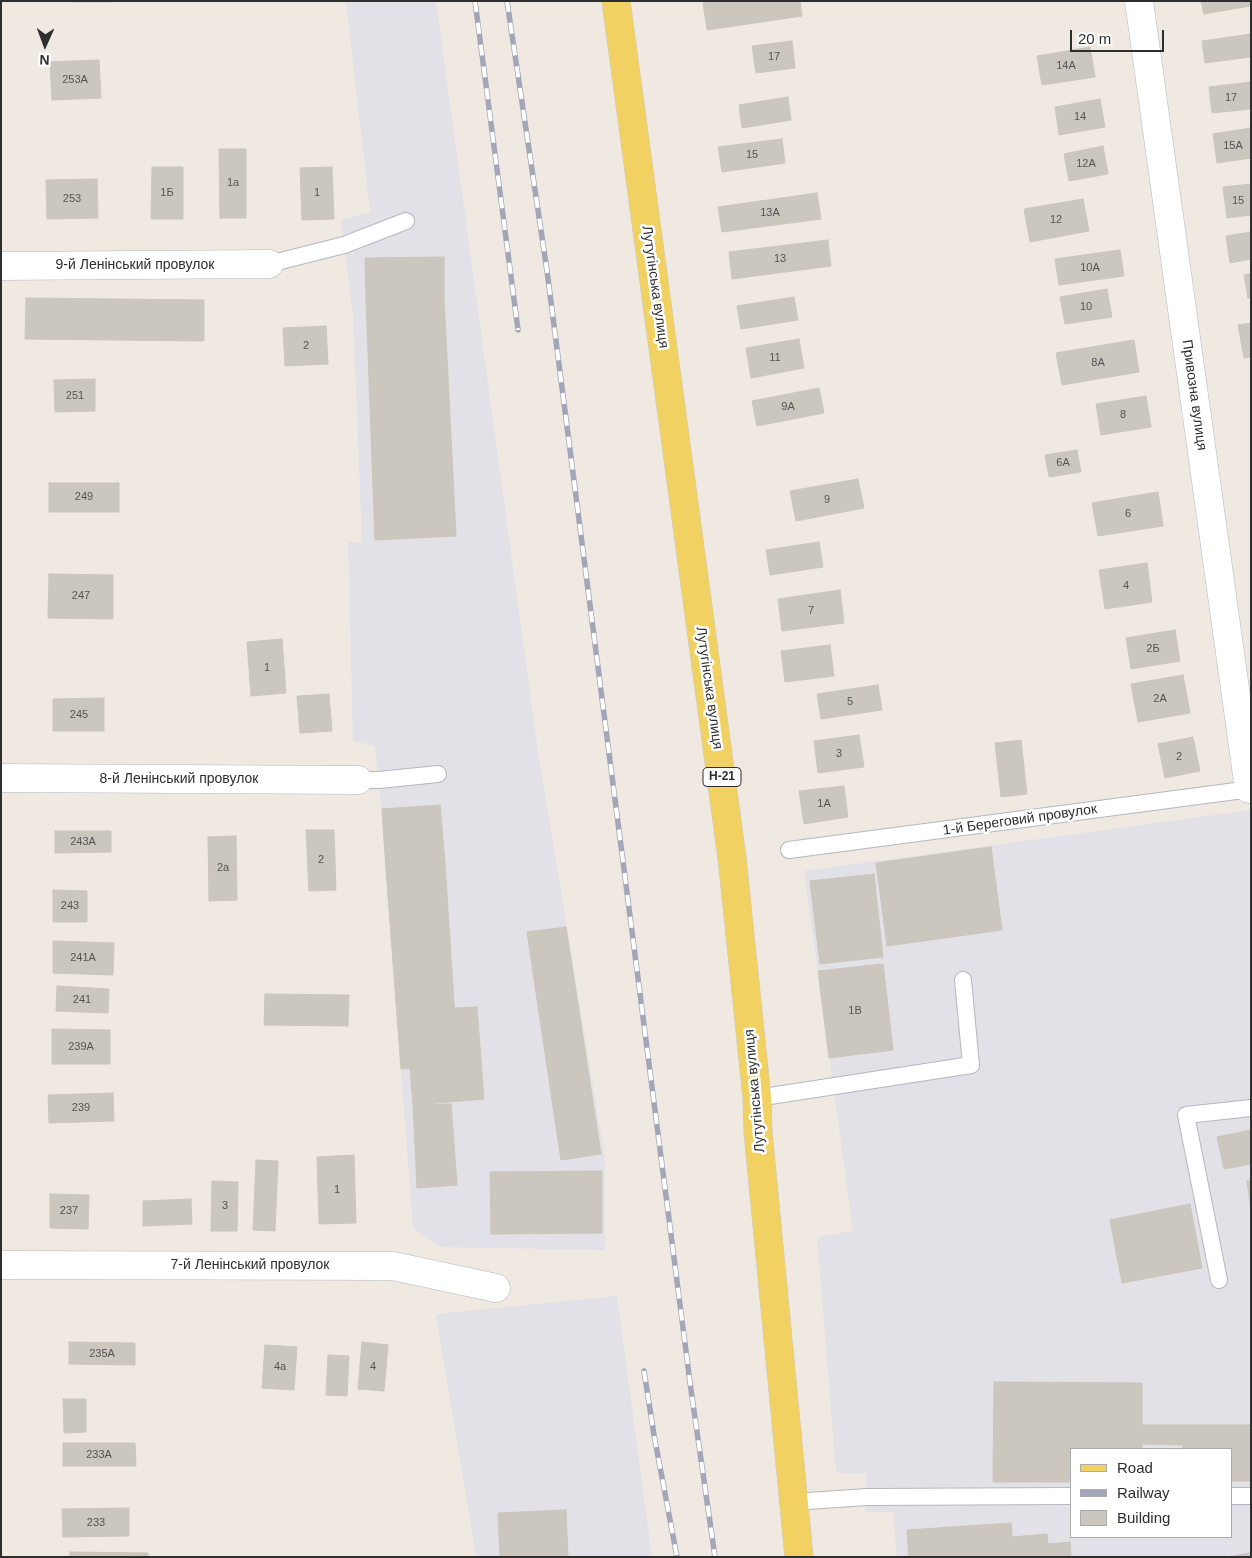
<!DOCTYPE html>
<html>
<head>
<meta charset="utf-8">
<style>
  body { margin:0 }
  #map { position:relative; width:1252px; height:1558px; overflow:hidden; background:#efe9e1; font-family:Arial,sans-serif }
  canvas { display:block }
  .frame { position:absolute; inset:0; border:2px solid #2e2e2e; pointer-events:none }
  .legend { position:absolute; left:1070px; top:1448px; width:162px; height:90px; box-sizing:border-box; background:#fff; border:1px solid #ababab; margin:0; padding:6px 9px; list-style:none; font-size:15px; color:#2e2e2e }
  .legend li { display:flex; align-items:center; gap:10px; height:25px }
  .legend b { width:25px; border:1px solid #ababab }
  .north { position:absolute; left:20px; top:20px; width:50px; height:50px; -webkit-text-stroke:4px #fff; paint-order:stroke; rotate:182deg; font-size:14px; font-weight:700; line-height:20px; text-align:center; color:#2e2e2e }
  .north::after { content:''; display:block; margin:auto; width:18px; height:22px; background:#2e2e2e; clip-path:polygon(50% 0,100% 100%,50% 72%,0 100%) }
  .scale { position:absolute; left:1070px; top:30px; width:94px; height:22px; box-sizing:border-box; border:2px solid #2e2e2e; border-top:0; padding-left:6px; font-size:15px; line-height:18px; white-space:nowrap; color:#2e2e2e; -webkit-text-stroke:4px #fff; paint-order:stroke }
</style>
</head>
<body>
<div id="map">
<canvas width="1252" height="1558"></canvas>
<div class="frame"></div>
<ul class="legend">
<li><b style="height:6px;background:#f2d163"></b>Road</li>
<li><b style="height:6px;background:#a3a6b8"></b>Railway</li>
<li><b style="height:14px;background:#cbc7bf"></b>Building</li>
</ul>
<div class="north">N</div>
<div class="scale">20 m</div>
</div>
<script>
const ctx = document.querySelector('canvas').getContext('2d');
ctx.lineJoin = 'round';
function fill(path, color) { ctx.fillStyle = color; ctx.fill(path, 'evenodd'); }
const toPath = rows => new Path2D(rows.map(r => 'M' + r).join(''));
function stroke(path, color, width, dash) { ctx.strokeStyle = color; ctx.lineWidth = width; ctx.lineCap = dash ? 'butt' : 'round'; ctx.setLineDash(dash || []); ctx.stroke(path); }
function label(font, color, halo, rows, align = 'center') {
  ctx.font = font + ' Arial,sans-serif'; ctx.lineWidth = 5; ctx.setLineDash([]); ctx.textBaseline = 'middle'; ctx.strokeStyle = halo; ctx.fillStyle = color; for (const [text, x, y, turn = 0] of rows) {
    ctx.save(); ctx.translate(x, y); ctx.rotate((+turn || 0) * Math.PI / 180); ctx.textAlign = isNaN(turn) ? turn : align; if (halo) ctx.strokeText(text, 0, 0); ctx.fillText(text, 0, 0); ctx.restore();
  }
}
fill(toPath([
  [346,1,436,1,539,759,605,1158,605,1250,439,1247,413,1228,380,796,375,746,353,741,348,542,362,543,353,316,341,220,370,212],
  [1251,810,1251,1557,897,1557,893,1512,866,1512,866,1473,836,1473,817,1237,853,1231,804,871],
  [1071,1449,1231,1449,1231,1537,1071,1537],
  [617,1296,652,1557,476,1557,436,1314]
]), '#e3e1e8');
const building = toPath([
  [74,1,114,1,114,2,74,2,74,1],
  [713,1,800,1,802,16,707,30,703,3,713,1],
  [1201,1,1249,1,1250,6,1204,14,1201,1],
  [1251,34,1251,57,1205,63,1202,41,1251,34],
  [792,41,795,68,756,73,752,46,792,41],
  [1090,47,1095,77,1042,85,1037,56,1090,47],
  [99,60,101,98,52,100,50,62,99,60],
  [1251,82,1251,109,1212,113,1209,87,1251,82],
  [788,97,791,120,742,128,739,105,788,97],
  [1100,99,1105,127,1059,135,1055,107,1100,99],
  [1251,128,1251,158,1217,163,1213,134,1251,128],
  [782,139,785,163,722,172,718,147,782,139],
  [1103,146,1108,174,1069,181,1064,154,1103,146],
  [219,149,246,149,246,218,220,218,219,149],
  [152,167,183,167,183,219,151,219,152,167],
  [332,167,334,219,302,220,300,168,332,167],
  [97,179,98,218,47,219,46,180,97,179],
  [1251,184,1251,215,1227,218,1223,187,1251,184],
  [817,193,821,219,722,232,718,207,817,193],
  [1083,199,1089,231,1030,242,1024,209,1083,199],
  [1251,232,1251,259,1230,263,1226,236,1251,232],
  [828,240,831,266,732,279,729,252,828,240],
  [1120,250,1124,276,1059,285,1055,259,1120,250],
  [444,257,444,297,366,299,365,258,444,257],
  [1251,274,1251,298,1248,298,1244,275,1251,274],
  [1107,289,1112,317,1065,324,1060,297,1107,289],
  [444,297,456,536,375,540,366,299,444,297],
  [794,297,798,320,741,329,737,306,794,297],
  [26,298,204,300,204,341,25,339,26,298],
  [1251,323,1251,357,1244,358,1238,325,1251,323],
  [326,326,328,364,285,366,283,328,326,326],
  [799,339,804,368,751,378,746,348,799,339],
  [1134,340,1139,372,1062,385,1056,353,1134,340],
  [95,379,95,411,55,412,54,380,95,379],
  [819,388,824,413,757,426,752,401,819,388],
  [1146,396,1151,427,1101,435,1096,404,1146,396],
  [1077,450,1081,472,1049,477,1045,455,1077,450],
  [858,479,864,508,796,521,790,491,858,479],
  [49,483,119,483,119,512,49,512,49,483],
  [1158,492,1163,526,1098,536,1092,503,1158,492],
  [819,542,823,567,770,575,766,550,819,542],
  [1147,563,1152,602,1105,609,1099,570,1147,563],
  [49,574,113,575,113,619,48,618,49,574],
  [840,590,844,623,782,631,778,599,840,590],
  [1175,630,1180,661,1131,669,1126,638,1175,630],
  [282,639,286,693,251,696,247,642,282,639],
  [830,645,834,676,785,682,781,651,830,645],
  [1183,675,1190,713,1138,722,1131,684,1183,675],
  [878,685,882,710,821,719,817,694,878,685],
  [329,694,332,731,300,733,297,696,329,694],
  [104,698,104,731,53,731,53,699,104,698],
  [859,735,864,767,818,773,814,741,859,735],
  [1193,737,1200,771,1165,778,1158,744,1193,737],
  [1021,740,1027,794,1001,797,995,743,1021,740],
  [844,786,848,817,804,824,799,791,844,786],
  [440,805,445,864,386,869,382,809,440,805],
  [306,830,334,830,336,890,309,891,306,830],
  [55,831,111,831,111,852,55,853,55,831],
  [236,836,237,900,209,901,208,837,236,836],
  [991,847,1002,930,887,946,876,863,991,847],
  [445,864,458,1065,401,1069,386,869,445,864],
  [874,874,883,957,820,964,810,881,874,874],
  [53,890,87,891,87,922,53,922,53,890],
  [566,927,601,1154,561,1160,527,932,566,927],
  [53,941,114,943,113,975,53,973,53,941],
  [883,964,893,1050,829,1058,818,971,883,964],
  [57,986,109,989,108,1013,56,1011,57,986],
  [265,994,349,995,348,1026,264,1025,265,994],
  [477,1007,484,1099,413,1105,410,1068,458,1065,454,1008,477,1007],
  [52,1029,110,1030,110,1064,52,1064,52,1029],
  [113,1093,114,1121,49,1123,48,1095,113,1093],
  [451,1104,457,1185,417,1188,413,1105,451,1104],
  [1251,1130,1251,1164,1224,1169,1217,1137,1251,1130],
  [354,1155,356,1223,319,1224,317,1157,354,1155],
  [256,1160,278,1161,275,1231,253,1230,256,1160],
  [602,1171,602,1233,491,1234,490,1172,602,1171],
  [212,1181,238,1182,237,1231,211,1231,212,1181],
  [1247,1181,1251,1181,1251,1208,1247,1181],
  [50,1194,89,1195,88,1229,50,1228,50,1194],
  [191,1199,192,1224,143,1226,143,1201,191,1199],
  [1190,1204,1202,1268,1122,1283,1110,1220,1190,1204],
  [69,1342,135,1343,135,1365,69,1364,69,1342],
  [362,1342,388,1345,384,1391,358,1389,362,1342],
  [265,1345,297,1347,294,1390,262,1388,265,1345],
  [328,1355,349,1356,347,1396,326,1395,328,1355],
  [994,1382,1142,1383,1142,1449,1071,1449,1071,1482,993,1482,994,1382],
  [63,1399,86,1399,86,1432,64,1433,63,1399],
  [1142,1425,1183,1425,1183,1445,1142,1444,1142,1425],
  [1183,1425,1251,1425,1251,1481,1231,1481,1231,1449,1183,1449,1183,1425],
  [63,1443,135,1443,136,1466,63,1466,63,1443],
  [129,1508,129,1536,63,1537,62,1509,129,1508],
  [566,1510,568,1557,500,1557,498,1513,566,1510],
  [1011,1523,1012,1537,1047,1534,1048,1544,1070,1542,1071,1557,909,1557,907,1530,1011,1523],
  [70,1552,148,1553,148,1557,70,1557,70,1552],
  [1251,1553,1251,1557,1226,1557,1251,1553]
]);
fill(building, '#cbc7bf');
stroke(building, '#cbc5ba', 1);
const service = toPath([
  [269,264,344,245,406,221],
  [358,780,379,780,438,774],
  [789,850,1251,789],
  [757,1098,971,1065,963,980],
  [1219,1280,1186,1115,1251,1108],
  [1231,1496,1251,1496],
  [793,1502,867,1497,1071,1496]
]);
const minor = toPath([
  [1139,1,1249,789],
  [1,266,269,264],
  [1,778,358,780],
  [1,1265,393,1266,496,1288]
]);
const primary = toPath([
  [616,1,732,858,757,1098,758,1132,799,1557]
]);
stroke(service, '#b4b7c1', 18);
stroke(minor, '#b4b7c1', 29);
stroke(primary, '#c9c9c9', 29);
stroke(service, '#fff', 16);
stroke(minor, '#fff', 28);
stroke(primary, '#f2d163', 28);
const rail = toPath([
  [475,1,518,330],
  [507,1,547,271,691,1390,715,1557],
  [644,1371,654,1435,677,1557]
]);
stroke(rail, '#a3a6b8', 5.5);
stroke(rail, '#fff', 4, [11]);
label('11px', '#555452', null, [
  ["17",774,57],
  ["14А",1066,66],
  ["253А",75,80],
  ["17",1231,98],
  ["14",1080,117],
  ["15А",1233,146],
  ["15",752,155],
  ["12А",1086,164],
  ["1а",233,183],
  ["1Б",167,193],
  ["1",317,193],
  ["253",72,199],
  ["15",1238,201],
  ["13А",770,213],
  ["12",1056,220],
  ["13",780,259],
  ["10А",1090,268],
  ["10",1086,307],
  ["2",306,346],
  ["11",775,358],
  ["8А",1098,363],
  ["251",75,396],
  ["9А",788,407],
  ["8",1123,415],
  ["6А",1063,463],
  ["249",84,497],
  ["9",827,500],
  ["6",1128,514],
  ["4",1126,586],
  ["247",81,596],
  ["7",811,611],
  ["2Б",1153,649],
  ["1",267,668],
  ["2А",1160,699],
  ["5",850,702],
  ["245",79,715],
  ["3",839,754],
  ["2",1179,757],
  ["1А",824,804],
  ["243А",83,842],
  ["2",321,860],
  ["2а",223,868],
  ["243",70,906],
  ["241А",83,958],
  ["241",82,1000],
  ["1В",855,1011],
  ["239А",81,1047],
  ["239",81,1108],
  ["1",337,1190],
  ["3",225,1206],
  ["237",69,1211],
  ["235А",102,1354],
  ["4а",280,1367],
  ["4",373,1367],
  ["233А",99,1455],
  ["233",96,1523]
]);
for (const [x, y, w] of [
  [722,777,38]
]) { const box = new Path2D(); box.roundRect(x - w / 2, y - 9.5, w, 19, 4); ctx.fillStyle = '#fff'; ctx.fill(box); stroke(box, '#2e2e2e', 1); }
label('bold 12px', '#2e2e2e', null, [
  ["Н-21",722,777]
]);
label('14px', '#2e2e2e', '#fff', [
  ["9-й Ленінський провулок",135,265],
  ["Лутугінська вулиця",655,287,82],
  ["Привозна вулиця",1194,395,82],
  ["Лутугінська вулиця",709,688,82],
  ["8-й Ленінський провулок",179,779],
  ["1-й Береговий провулок",1020,820,-8],
  ["Лутугінська вулиця",755,1091,-95],
  ["7-й Ленінський провулок",250,1265]
]);
</script>
</body>
</html>
